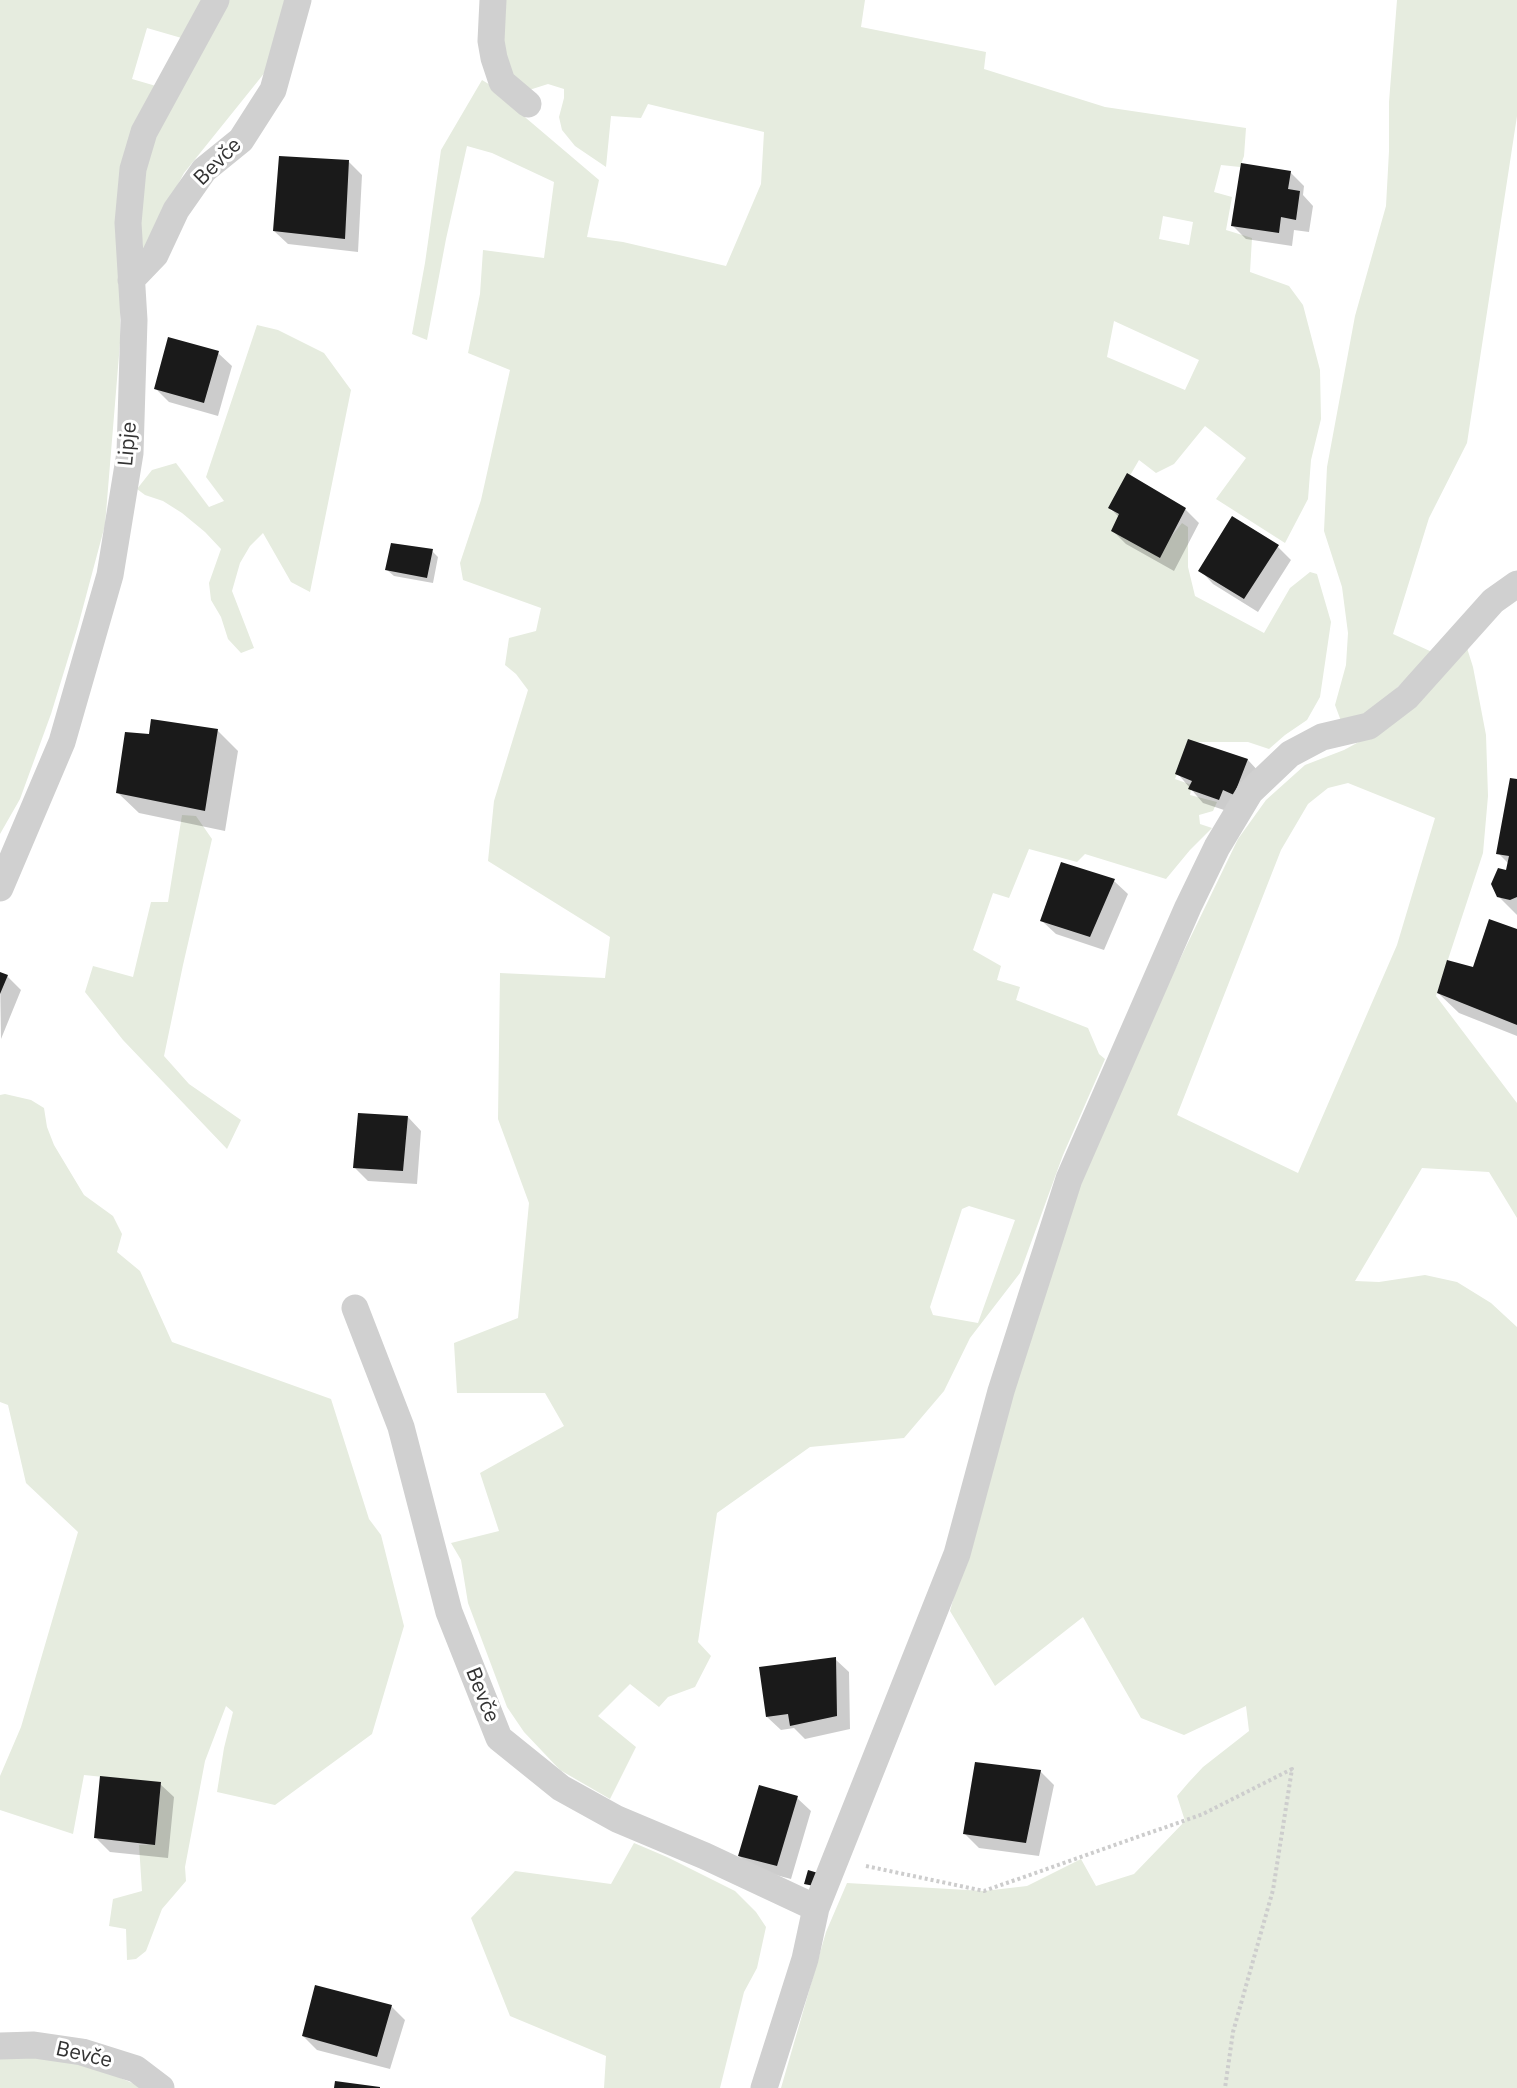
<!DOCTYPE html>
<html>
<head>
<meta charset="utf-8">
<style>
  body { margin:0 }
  canvas { display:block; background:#fff }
</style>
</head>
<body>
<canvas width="1517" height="2088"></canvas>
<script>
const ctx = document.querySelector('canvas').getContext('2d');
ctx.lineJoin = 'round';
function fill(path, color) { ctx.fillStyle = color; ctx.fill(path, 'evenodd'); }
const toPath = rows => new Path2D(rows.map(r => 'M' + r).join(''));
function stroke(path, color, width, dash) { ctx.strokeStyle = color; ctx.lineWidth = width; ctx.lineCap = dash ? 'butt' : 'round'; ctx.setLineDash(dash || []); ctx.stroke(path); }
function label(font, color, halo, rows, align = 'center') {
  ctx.font = font + ' "IBM Plex Sans",sans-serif'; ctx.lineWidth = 6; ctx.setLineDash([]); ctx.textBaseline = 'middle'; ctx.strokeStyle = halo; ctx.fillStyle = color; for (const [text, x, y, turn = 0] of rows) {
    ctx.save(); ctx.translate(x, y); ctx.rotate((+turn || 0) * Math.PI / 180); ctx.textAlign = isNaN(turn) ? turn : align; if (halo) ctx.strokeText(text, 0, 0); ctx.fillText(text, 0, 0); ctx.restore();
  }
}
fill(toPath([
  [0,0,203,0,185,39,147,28,132,79,156,86,120,205,120,343,105,525,78,626,51,714,20,799,0,834],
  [223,0,290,0,266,71,184,173,161,216,144,257,139,216,145,154],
  [505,0,865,0,861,27,986,52,984,69,1105,107,1246,128,1244,156,1240,167,1221,165,1214,192,1232,197,1226,230,1252,238,1250,272,1289,286,1303,305,1320,370,1321,419,1311,460,1308,499,1285,543,1216,499,1246,458,1205,426,1174,464,1156,473,1139,460,1110,510,1124,517,1160,551,1182,523,1188,527,1188,567,1195,596,1264,633,1290,588,1310,572,1317,574,1331,622,1320,697,1307,720,1285,735,1269,749,1248,742,1189,742,1175,779,1192,785,1190,795,1217,802,1213,811,1199,815,1200,824,1212,828,1190,850,1166,879,1085,854,1077,862,1029,849,1009,898,993,893,973,950,1001,966,997,980,1020,987,1016,1000,1088,1028,1099,1054,1105,1059,1063,1155,1020,1273,970,1338,944,1391,904,1438,810,1447,717,1513,698,1642,711,1656,695,1687,668,1697,659,1707,630,1684,598,1716,636,1747,610,1799,560,1770,524,1732,507,1707,468,1603,461,1560,451,1543,499,1531,480,1473,564,1426,545,1393,457,1393,454,1343,518,1318,529,1203,498,1119,500,973,605,978,610,937,488,861,494,801,528,690,516,674,505,665,509,638,536,631,541,608,463,580,460,563,481,500,510,370,468,353,480,294,483,250,544,258,554,182,492,153,467,146,446,239,427,340,412,334,425,263,441,150,482,80,502,92,526,118,599,180,587,237,623,242,726,266,761,184,764,132,648,104,641,118,611,116,606,167,575,146,562,130,559,117,564,98,564,89,548,84,526,91,513,83,502,39],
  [1163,216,1193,222,1189,245,1159,239],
  [1114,321,1199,360,1185,390,1107,357],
  [969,1206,1015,1220,978,1323,933,1315,930,1307,962,1209],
  [1397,0,1517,0,1517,116,1467,443,1429,518,1393,634,1432,652,1391,694,1360,717,1341,721,1335,705,1346,665,1348,633,1342,587,1324,531,1327,467,1355,316,1386,206,1389,151,1389,102],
  [257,325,278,330,324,353,351,390,310,592,291,582,263,533,250,546,240,563,232,591,254,648,241,653,228,639,221,617,211,600,209,583,221,549,205,532,182,513,163,501,145,495,137,489,152,470,176,463,209,507,224,501,206,477],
  [1467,648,1473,667,1486,735,1488,796,1483,853,1436,996,1517,1103,1517,1218,1489,1172,1422,1168,1355,1281,1379,1282,1425,1275,1457,1282,1491,1303,1517,1327,1517,2088,781,2088,826,1932,847,1883,984,1891,1027,1886,1081,1859,1096,1886,1134,1874,1185,1821,1177,1796,1189,1782,1203,1767,1249,1731,1246,1706,1184,1735,1141,1718,1083,1617,995,1686,950,1611,1068,1191,1238,839,1266,800,1305,765,1344,750,1379,731],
  [1348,783,1435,818,1397,945,1298,1173,1177,1115,1281,850,1308,804,1328,788],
  [182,815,196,816,212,839,183,965,164,1056,189,1084,241,1120,227,1149,123,1040,85,992,93,966,133,977,151,902,168,902],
  [5,1094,31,1100,44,1108,47,1127,54,1145,84,1195,113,1216,122,1234,117,1252,140,1271,172,1342,331,1399,369,1519,381,1535,404,1626,372,1734,275,1805,217,1792,224,1748,233,1712,226,1706,205,1761,185,1867,186,1881,162,1909,146,1951,136,1959,127,1960,126,1929,109,1926,113,1899,142,1891,139,1845,155,1844,161,1783,84,1775,73,1834,0,1810,0,1776,21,1727,78,1532,26,1483,8,1405,0,1402,0,1095],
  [634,1843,667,1857,735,1891,756,1912,766,1927,757,1968,744,1992,720,2088,604,2088,606,2056,510,2016,471,1918,515,1871,611,1884],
  [0,2053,90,2065,144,2088,0,2088]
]), '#e6ecdf');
fill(toPath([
  [348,161,362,175,358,252,288,244,274,231],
  [1290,172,1304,186,1303,195,1313,206,1309,232,1294,230,1292,246,1246,239,1232,225],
  [218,353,232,366,218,416,169,402,155,388],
  [1128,475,1185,509,1199,523,1174,571,1126,544,1112,530,1119,517,1110,508],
  [1278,547,1291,560,1258,612,1213,584,1200,570],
  [432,551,438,557,433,583,394,576,387,570],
  [152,720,218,731,238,751,225,831,139,813,118,793,150,735],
  [1189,741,1248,760,1261,774,1233,813,1203,803,1177,773],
  [1517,781,1517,915,1498,896,1509,864,1498,853],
  [1114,881,1128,894,1104,950,1056,934,1042,921],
  [1517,931,1517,1036,1459,1013,1438,993,1474,969],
  [0,973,7,976,21,990,1,1039],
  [408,1117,421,1131,417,1184,368,1181,355,1168],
  [835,1659,849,1672,850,1729,805,1739,794,1728,781,1730,767,1717],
  [1040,1771,1054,1785,1039,1856,979,1848,965,1834],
  [160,1784,174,1797,168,1858,110,1852,96,1838],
  [797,1798,811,1811,791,1879,753,1869,739,1856],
  [391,2006,405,2020,390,2069,317,2050,303,2036]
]), '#0003');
fill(toPath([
  [279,156,349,160,345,239,273,231],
  [1241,163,1291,171,1288,189,1300,191,1296,220,1281,217,1279,233,1231,226],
  [168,337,219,351,204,403,154,389],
  [1127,473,1186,508,1160,558,1111,531,1119,514,1108,508],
  [1232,516,1279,545,1244,599,1198,571],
  [391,543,433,549,427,578,385,570],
  [151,719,218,729,205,811,116,793,125,732,149,734],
  [1188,739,1248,759,1234,795,1223,790,1219,800,1188,789,1192,781,1175,774],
  [1510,778,1517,779,1517,897,1510,900,1497,897,1491,884,1498,868,1506,870,1509,856,1496,854],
  [1061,862,1115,879,1090,937,1040,921],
  [1489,919,1517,929,1517,1025,1437,993,1447,960,1473,967],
  [0,972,8,975,0,994],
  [358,1113,408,1116,403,1171,353,1168],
  [836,1657,837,1716,790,1726,788,1714,766,1717,759,1667],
  [975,1762,1041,1770,1026,1843,963,1834],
  [100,1776,161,1782,155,1845,94,1838],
  [759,1785,798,1796,777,1866,738,1856],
  [808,1870,818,1873,814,1886,804,1884],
  [315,1985,392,2005,377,2057,302,2036],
  [335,2081,380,2087,380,2088,334,2088]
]), '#1a1a1a');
stroke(toPath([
  [866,1866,984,1891,1203,1814,1292,1769,1273,1890,1233,2032,1225,2088]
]), '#cdcdcd', 4, [3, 3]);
stroke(toPath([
  [493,0,491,41,494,58,502,82,528,104],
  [131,280,155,255,176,210,204,170,241,140,273,90,298,0],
  [0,888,62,742,110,575,130,453,134,320,128,223,133,169,144,132,216,0],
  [355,1308,401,1427,449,1612,499,1738,561,1788,617,1819,705,1856,816,1908],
  [0,2046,34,2045,82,2052,136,2069,161,2088],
  [764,2088,805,1959,816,1908,957,1554,1001,1391,1069,1179,1188,907,1217,847,1250,792,1290,754,1322,737,1369,726,1407,697,1493,601,1517,584]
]), '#d0d0d0', 27);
label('21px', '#333', '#fff', [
  ["Bevče",218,162,-45],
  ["Lipje",128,444,-85],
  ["Bevče",482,1695,68],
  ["Bevče",84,2055,13]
]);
</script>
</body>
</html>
